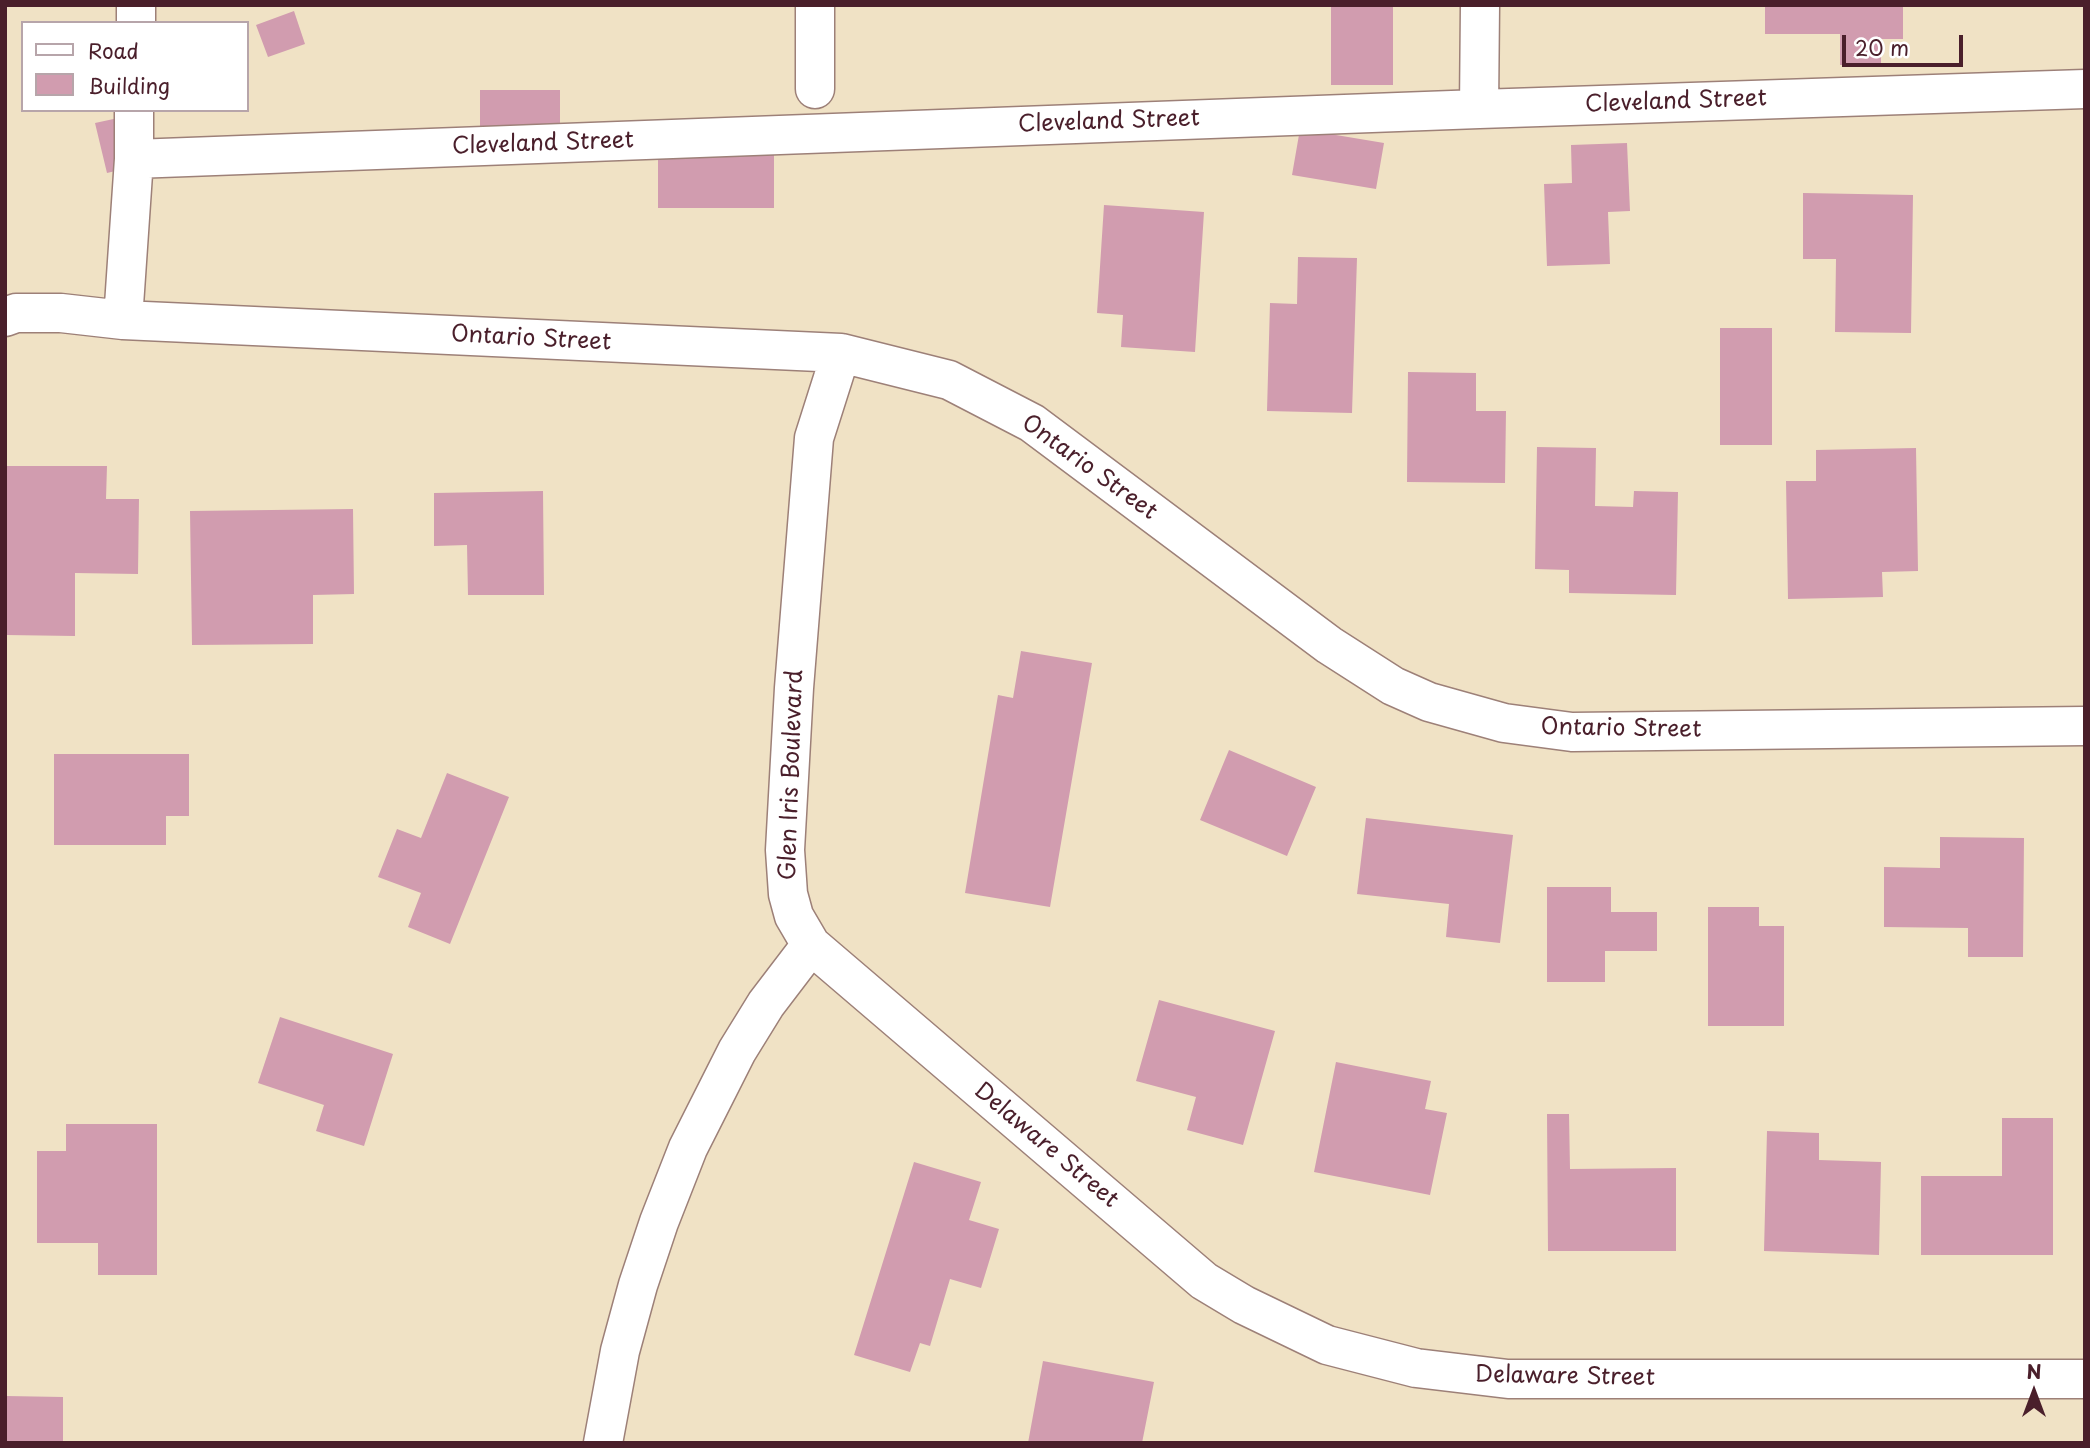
<!DOCTYPE html>
<html>
<head>
<meta charset="utf-8">
<style>
  body { margin:0 }
  #map { position:relative; width:2090px; height:1448px; overflow:hidden; background:#f0e2c5; font-family:"Playpen Sans",sans-serif }
  canvas { display:block }
  .frame { position:absolute; inset:0; border:7px solid #4a1f2b; pointer-events:none }
  .legend { position:absolute; left:21px; top:21px; width:228px; height:91px; box-sizing:border-box; background:#fff; border:2px solid #b7a5aa; margin:0; padding:9px 12px; list-style:none; font-size:21px; color:#4a1f2b }
  .legend li { display:flex; align-items:center; gap:14px; height:35px }
  .legend b { width:35px; border:2px solid #b7a5aa }
  .north { position:absolute; left:1999px; top:1357px; width:70px; height:70px; -webkit-text-stroke:5px #fff; paint-order:stroke; rotate:0deg; font-size:19px; font-weight:700; line-height:28px; text-align:center; color:#4a1f2b }
  .north::after { content:''; display:block; margin:auto; width:24px; height:32px; background:#4a1f2b; clip-path:polygon(50% 0,100% 100%,50% 72%,0 100%) }
  .scale { position:absolute; left:1842px; top:35px; width:121px; height:32px; box-sizing:border-box; border:4px solid #4a1f2b; border-top:0; padding-left:9px; font-size:21px; line-height:24px; white-space:nowrap; color:#4a1f2b; -webkit-text-stroke:5px #fff; paint-order:stroke }
</style>
</head>
<body>
<div id="map">
<canvas width="2090" height="1448"></canvas>
<div class="frame"></div>
<ul class="legend">
<li><b style="height:9px;background:#fff"></b>Road</li>
<li><b style="height:19px;background:#d19caf"></b>Building</li>
</ul>
<div class="north">N</div>
<div class="scale">20 m</div>
</div>
<script>
const ctx = document.querySelector('canvas').getContext('2d');
ctx.lineJoin = 'round';
function fill(path, color) { ctx.fillStyle = color; ctx.fill(path, 'evenodd'); }
const toPath = rows => new Path2D(rows.map(r => 'M' + r).join(''));
function stroke(path, color, width, dash) { ctx.strokeStyle = color; ctx.lineWidth = width; ctx.lineCap = dash ? 'butt' : 'round'; ctx.setLineDash(dash || []); ctx.stroke(path); }
function label(font, color, halo, rows, align = 'center') {
  ctx.font = font + ' "Playpen Sans",sans-serif'; ctx.lineWidth = 6; ctx.setLineDash([]); ctx.textBaseline = 'middle'; ctx.strokeStyle = halo; ctx.fillStyle = color; for (const [text, x, y, turn = 0] of rows) {
    ctx.save(); ctx.translate(x, y); ctx.rotate((+turn || 0) * Math.PI / 180); ctx.textAlign = isNaN(turn) ? turn : align; if (halo) ctx.strokeText(text, 0, 0); ctx.fillText(text, 0, 0); ctx.restore();
  }
}
fill(toPath([
  [1331,5,1393,5,1393,85,1331,85],
  [1765,5,1903,5,1903,39,1881,39,1881,65,1840,65,1840,34,1765,34],
  [294,11,305,44,268,57,256,25],
  [480,90,560,90,560,152,480,152],
  [146,112,158,161,107,173,95,123],
  [1300,129,1384,143,1376,189,1292,175],
  [1627,143,1630,211,1608,212,1610,264,1547,266,1544,184,1572,183,1571,145],
  [658,154,774,154,774,208,658,208],
  [1803,193,1913,195,1911,333,1835,332,1836,259,1803,259],
  [1104,205,1204,212,1195,352,1121,347,1123,315,1097,313],
  [1298,257,1357,258,1352,413,1267,411,1270,303,1297,304],
  [1720,328,1772,328,1772,445,1720,445],
  [1408,372,1476,373,1476,411,1506,411,1505,483,1407,482],
  [1537,447,1596,448,1595,506,1633,507,1634,491,1678,492,1676,595,1569,593,1569,570,1535,569],
  [1916,448,1918,571,1882,572,1883,597,1788,599,1786,481,1816,481,1816,450],
  [7,466,107,466,106,499,139,499,138,574,75,573,75,636,6,635],
  [543,491,544,595,468,595,467,545,434,546,434,493],
  [353,509,354,594,313,595,313,644,192,645,190,511],
  [1021,651,1092,663,1050,907,965,893,998,695,1013,698],
  [1229,750,1316,787,1287,856,1200,820],
  [54,754,189,754,189,816,166,816,166,845,54,845],
  [447,773,509,797,450,944,408,927,421,893,378,877,397,829,421,838],
  [1366,818,1513,835,1500,943,1446,937,1449,904,1357,894],
  [1940,837,2024,838,2023,957,1968,957,1968,928,1884,927,1884,867,1940,868],
  [1547,887,1611,887,1611,912,1657,912,1657,951,1605,951,1605,982,1547,982],
  [1708,907,1759,907,1759,926,1784,926,1784,1026,1708,1026],
  [1159,1000,1275,1031,1243,1145,1187,1130,1196,1097,1136,1081],
  [280,1017,393,1054,364,1146,316,1131,324,1105,258,1083],
  [1336,1062,1431,1081,1425,1109,1447,1113,1430,1195,1314,1172],
  [1547,1114,1569,1114,1570,1169,1676,1168,1676,1251,1548,1251],
  [2002,1118,2053,1118,2053,1255,1921,1255,1921,1176,2002,1176],
  [66,1124,157,1124,157,1275,98,1275,98,1243,37,1243,37,1151,66,1151],
  [1767,1131,1819,1133,1819,1160,1881,1162,1879,1255,1764,1251],
  [914,1162,981,1182,969,1220,999,1229,981,1288,950,1279,930,1346,920,1343,910,1372,854,1355],
  [1043,1361,1154,1382,1142,1443,1028,1443],
  [6,1396,63,1397,63,1443,6,1443]
]), '#d19caf');
const street = toPath([
  [815,5,815,89],
  [136,23,136,5],
  [1479,109,1480,5],
  [134,159,1479,109,2085,89],
  [5,317,16,313,61,313,123,320,841,353,949,380,1032,423,1329,645,1393,686,1429,702,1504,723,1572,732,2085,726],
  [123,320,134,159,134,110],
  [841,353,814,438,794,688,785,850,788,894,794,916,811,945,1204,1281,1244,1305,1327,1345,1416,1368,1508,1379,2085,1379],
  [603,1443,620,1351,638,1285,659,1222,688,1148,737,1051,766,1004,811,945]
]);
stroke(street, '#9d8078', 41);
stroke(street, '#fff', 38);
label('23px', '#4a1f2b', '#fff', [
  ["Cleveland Street",1676,102,-2],
  ["Cleveland Street",1109,122,-2],
  ["Cleveland Street",543,144,-2],
  ["Ontario Street",531,339,3],
  ["Ontario Street",1089,468,36],
  ["Ontario Street",1621,729,1],
  ["Glen Iris Boulevard",792,775,-88],
  ["Delaware Street",1046,1146,40],
  ["Delaware Street",1565,1377,1]
]);
</script>
</body>
</html>
